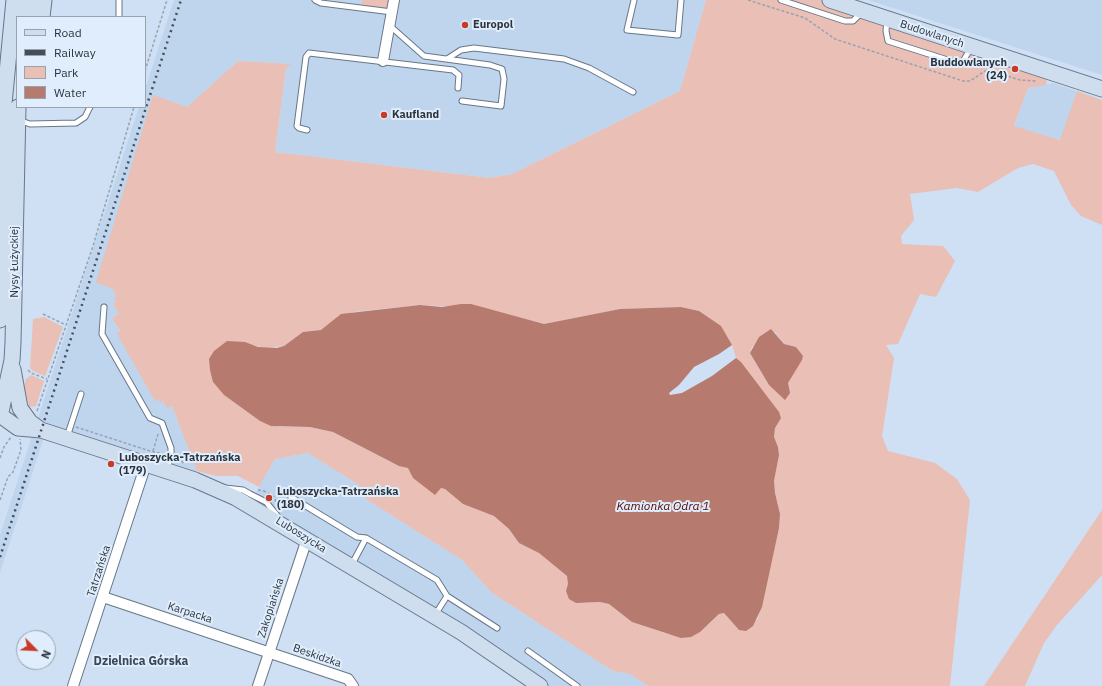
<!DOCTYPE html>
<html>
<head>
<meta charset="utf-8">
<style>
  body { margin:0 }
  #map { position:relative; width:1102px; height:686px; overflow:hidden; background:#cfe0f4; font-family:"IBM Plex Sans",sans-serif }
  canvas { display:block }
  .legend { position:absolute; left:16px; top:16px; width:130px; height:92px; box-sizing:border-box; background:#dfedfd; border:1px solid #98a3af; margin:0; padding:5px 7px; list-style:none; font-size:12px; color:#2d343b }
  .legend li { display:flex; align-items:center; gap:8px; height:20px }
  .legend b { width:20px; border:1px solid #98a3af }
  .north { position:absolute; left:16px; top:630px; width:40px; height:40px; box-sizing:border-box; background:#dfedfd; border:1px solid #98a3af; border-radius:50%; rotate:114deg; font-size:11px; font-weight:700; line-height:16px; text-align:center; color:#2d343b }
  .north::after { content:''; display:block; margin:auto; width:14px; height:18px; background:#c73b27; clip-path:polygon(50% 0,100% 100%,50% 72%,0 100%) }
</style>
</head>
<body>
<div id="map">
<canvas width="1102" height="686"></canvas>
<ul class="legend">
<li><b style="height:5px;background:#cfdeee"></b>Road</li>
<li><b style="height:5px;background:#454d56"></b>Railway</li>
<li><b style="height:11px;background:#e9bfb6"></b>Park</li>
<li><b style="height:11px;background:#b67a6e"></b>Water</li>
</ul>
<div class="north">N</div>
</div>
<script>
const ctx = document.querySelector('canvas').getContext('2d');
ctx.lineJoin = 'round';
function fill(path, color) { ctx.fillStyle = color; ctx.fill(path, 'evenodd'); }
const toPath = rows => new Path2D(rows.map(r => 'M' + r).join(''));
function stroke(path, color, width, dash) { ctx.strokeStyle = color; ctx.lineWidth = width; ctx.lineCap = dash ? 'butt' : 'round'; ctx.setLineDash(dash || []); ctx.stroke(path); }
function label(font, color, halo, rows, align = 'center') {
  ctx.font = font + ' "IBM Plex Sans",sans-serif'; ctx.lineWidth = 4; ctx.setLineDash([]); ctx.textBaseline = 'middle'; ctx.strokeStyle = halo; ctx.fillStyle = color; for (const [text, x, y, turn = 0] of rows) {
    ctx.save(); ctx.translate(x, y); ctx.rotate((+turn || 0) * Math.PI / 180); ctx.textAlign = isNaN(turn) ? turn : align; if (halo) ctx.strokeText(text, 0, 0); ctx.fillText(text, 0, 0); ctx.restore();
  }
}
fill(toPath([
  [174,0,362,0,361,8,394,0,706,0,680,91,512,174,490,178,275,152,286,68,290,64,238,61,187,107,113,289,116,297,116,302,113,304,119,314,112,318,120,332,117,334,158,399,172,406,197,471,195,480,46,431,0,573,0,535,139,107,145,107,145,89],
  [868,0,1102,0,1102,75,1002,43],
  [1053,83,1077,91,1061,140,1014,127,1028,88],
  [308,453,359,485,366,499,462,560,492,593,613,671,630,674,648,686,540,686,284,525,275,511,254,496,275,459]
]), '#bed5ed');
fill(toPath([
  [362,0,394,0,393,9,361,9],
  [706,0,830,0,1049,72,1046,85,1028,88,1014,126,1060,140,1077,91,1102,100,1102,225,1081,216,1071,205,1054,171,1033,164,1018,168,978,192,957,188,910,194,914,220,901,236,902,244,943,246,955,261,936,297,920,294,898,344,886,345,894,358,882,436,888,451,935,463,957,479,970,500,950,686,648,686,630,674,613,671,492,593,462,560,366,499,359,485,308,453,275,459,259,487,238,476,216,476,197,471,172,406,167,408,163,401,160,403,158,399,155,401,117,334,120,331,112,318,119,314,113,304,116,302,114,299,116,297,113,289,96,282,153,95,187,107,238,61,291,64,286,68,275,152,490,178,512,174,680,91],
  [420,305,484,308,544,324,620,309,681,307,699,311,732,345,736,358,741,362,750,376,775,428,774,437,778,447,779,455,774,481,775,493,780,514,779,528,758,619,739,630,724,613,719,614,708,625,671,635,632,622,609,604,600,602,583,603,568,584,567,576,539,553,519,543,509,529,494,516,463,504,445,489,441,488,435,494,413,478,408,468,387,460,333,432,310,427,280,427,260,421,224,395,213,382,252,345,267,348,284,346,303,332,321,330,353,312],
  [775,332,784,344,796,347,802,360,791,376,788,383,788,388,769,385,750,353,752,347],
  [44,317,63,327,45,376,33,371,30,368,33,319],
  [31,375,44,381,36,406,29,407,24,386,26,379],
  [1102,510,1102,575,1057,625,1044,643,1025,686,984,686]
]), '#e9bfb6');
fill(toPath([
  [461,304,471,304,544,324,620,309,681,307,699,311,721,326,732,345,719,354,694,367,679,385,669,393,670,395,682,393,712,376,736,358,741,362,779,412,781,418,775,428,774,437,778,447,779,455,774,481,775,493,780,514,779,528,762,607,753,626,746,631,739,630,724,613,719,614,700,632,691,637,681,638,632,622,609,604,600,602,576,603,569,599,566,591,568,584,567,576,539,553,519,543,509,529,494,516,463,504,445,489,441,488,435,495,413,478,408,468,399,466,333,432,310,427,271,426,260,421,224,395,213,382,210,370,209,359,214,351,227,341,245,342,258,347,277,348,284,346,303,332,321,330,341,314,420,305,442,307],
  [771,329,784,344,796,347,803,356,802,360,788,383,790,393,785,400,769,385,750,353,759,337]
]), '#b67a6e');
const lane = toPath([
  [315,0,321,3,392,12],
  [634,0,627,30,678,35,681,0],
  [781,0,845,21,853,21,861,13],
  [119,17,119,0],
  [887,20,886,31,888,41,957,63,963,61,971,48],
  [389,25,424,56,490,65,502,69,504,79,501,106,462,101],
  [447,59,461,50,474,48,564,59,589,68,633,92],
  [24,122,30,124,76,123,85,117,90,107],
  [307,130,299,128,297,126,306,57,309,53,453,70,459,75,458,88],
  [104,307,102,334,150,418,162,423,171,448,171,456,167,469],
  [67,437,81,394],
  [225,488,243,490,250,494,266,502,280,519],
  [291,497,357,537,366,538],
  [351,566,366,538,437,580,447,596],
  [435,615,447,596,497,628],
  [528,651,577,686]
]);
const street = toPath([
  [383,61,394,0],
  [103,597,348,679,353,686],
  [73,686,146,464],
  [258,686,307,539]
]);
const secondary = toPath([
  [830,0,1102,89],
  [27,17,29,0],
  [42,17,44,0],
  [0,320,4,104,14,0],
  [13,369,20,408,30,422,41,430],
  [0,415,18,428,41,430,195,480,236,498,461,632,540,686],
  [0,417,12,360,13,343,18,107]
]);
stroke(lane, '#687789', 7);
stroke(street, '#687789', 12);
stroke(secondary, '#687789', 17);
stroke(toPath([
  [748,0,805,18,835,39,963,81,970,81,985,71,991,71,1020,80,1037,81],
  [145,71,167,0],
  [43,314,66,325],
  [28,370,31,373,47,379],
  [37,411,93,246,134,107],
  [76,427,150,451,164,454],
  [153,451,158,434],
  [0,458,4,447,11,437],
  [177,458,185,464],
  [258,490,264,491,274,497,277,504],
  [0,500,8,477,13,472,21,450,20,439]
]), '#96a3b3', 1.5, [3, 2]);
stroke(lane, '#fff', 5);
stroke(street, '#fff', 10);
stroke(secondary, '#cfdeee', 15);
stroke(toPath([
  [0,557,181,0]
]), '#454d56', 2.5, [2, 4]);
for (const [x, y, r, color] of [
  [465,25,4,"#c73b27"],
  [1015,69,4,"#c73b27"],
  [384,115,4,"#c73b27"],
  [111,464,4,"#c73b27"],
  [269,498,4,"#c73b27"]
]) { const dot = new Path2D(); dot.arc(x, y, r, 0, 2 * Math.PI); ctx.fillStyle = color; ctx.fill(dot); stroke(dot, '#dfedfd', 1.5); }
label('bold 11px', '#2d343b', '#dfedfd', [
  ["Europol",473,25],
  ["Buddowlanych",1007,63,"right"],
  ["(24)",1007,76,"right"],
  ["Kaufland",392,115],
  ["Luboszycka-Tatrzańska",119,458],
  ["(179)",119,471],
  ["Luboszycka-Tatrzańska",277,492],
  ["(180)",277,505]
], 'left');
label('11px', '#2d343b', '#dfedfd', [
  ["Budowlanych",932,34,18],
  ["Nysy Łużyckiej",15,262,-90],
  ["Luboszycka",301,535,32],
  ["Tatrzańska",99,571,-72],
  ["Zakopiańska",271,608,-72],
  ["Karpacka",190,613,18],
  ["Beskidzka",317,656,19]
]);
label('italic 12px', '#550a02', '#dfedfd', [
  ["Kamionka Odra 1",663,507]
]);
label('bold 12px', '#394757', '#dfedfd', [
  ["Dzielnica Górska",141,662]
]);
</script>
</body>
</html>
